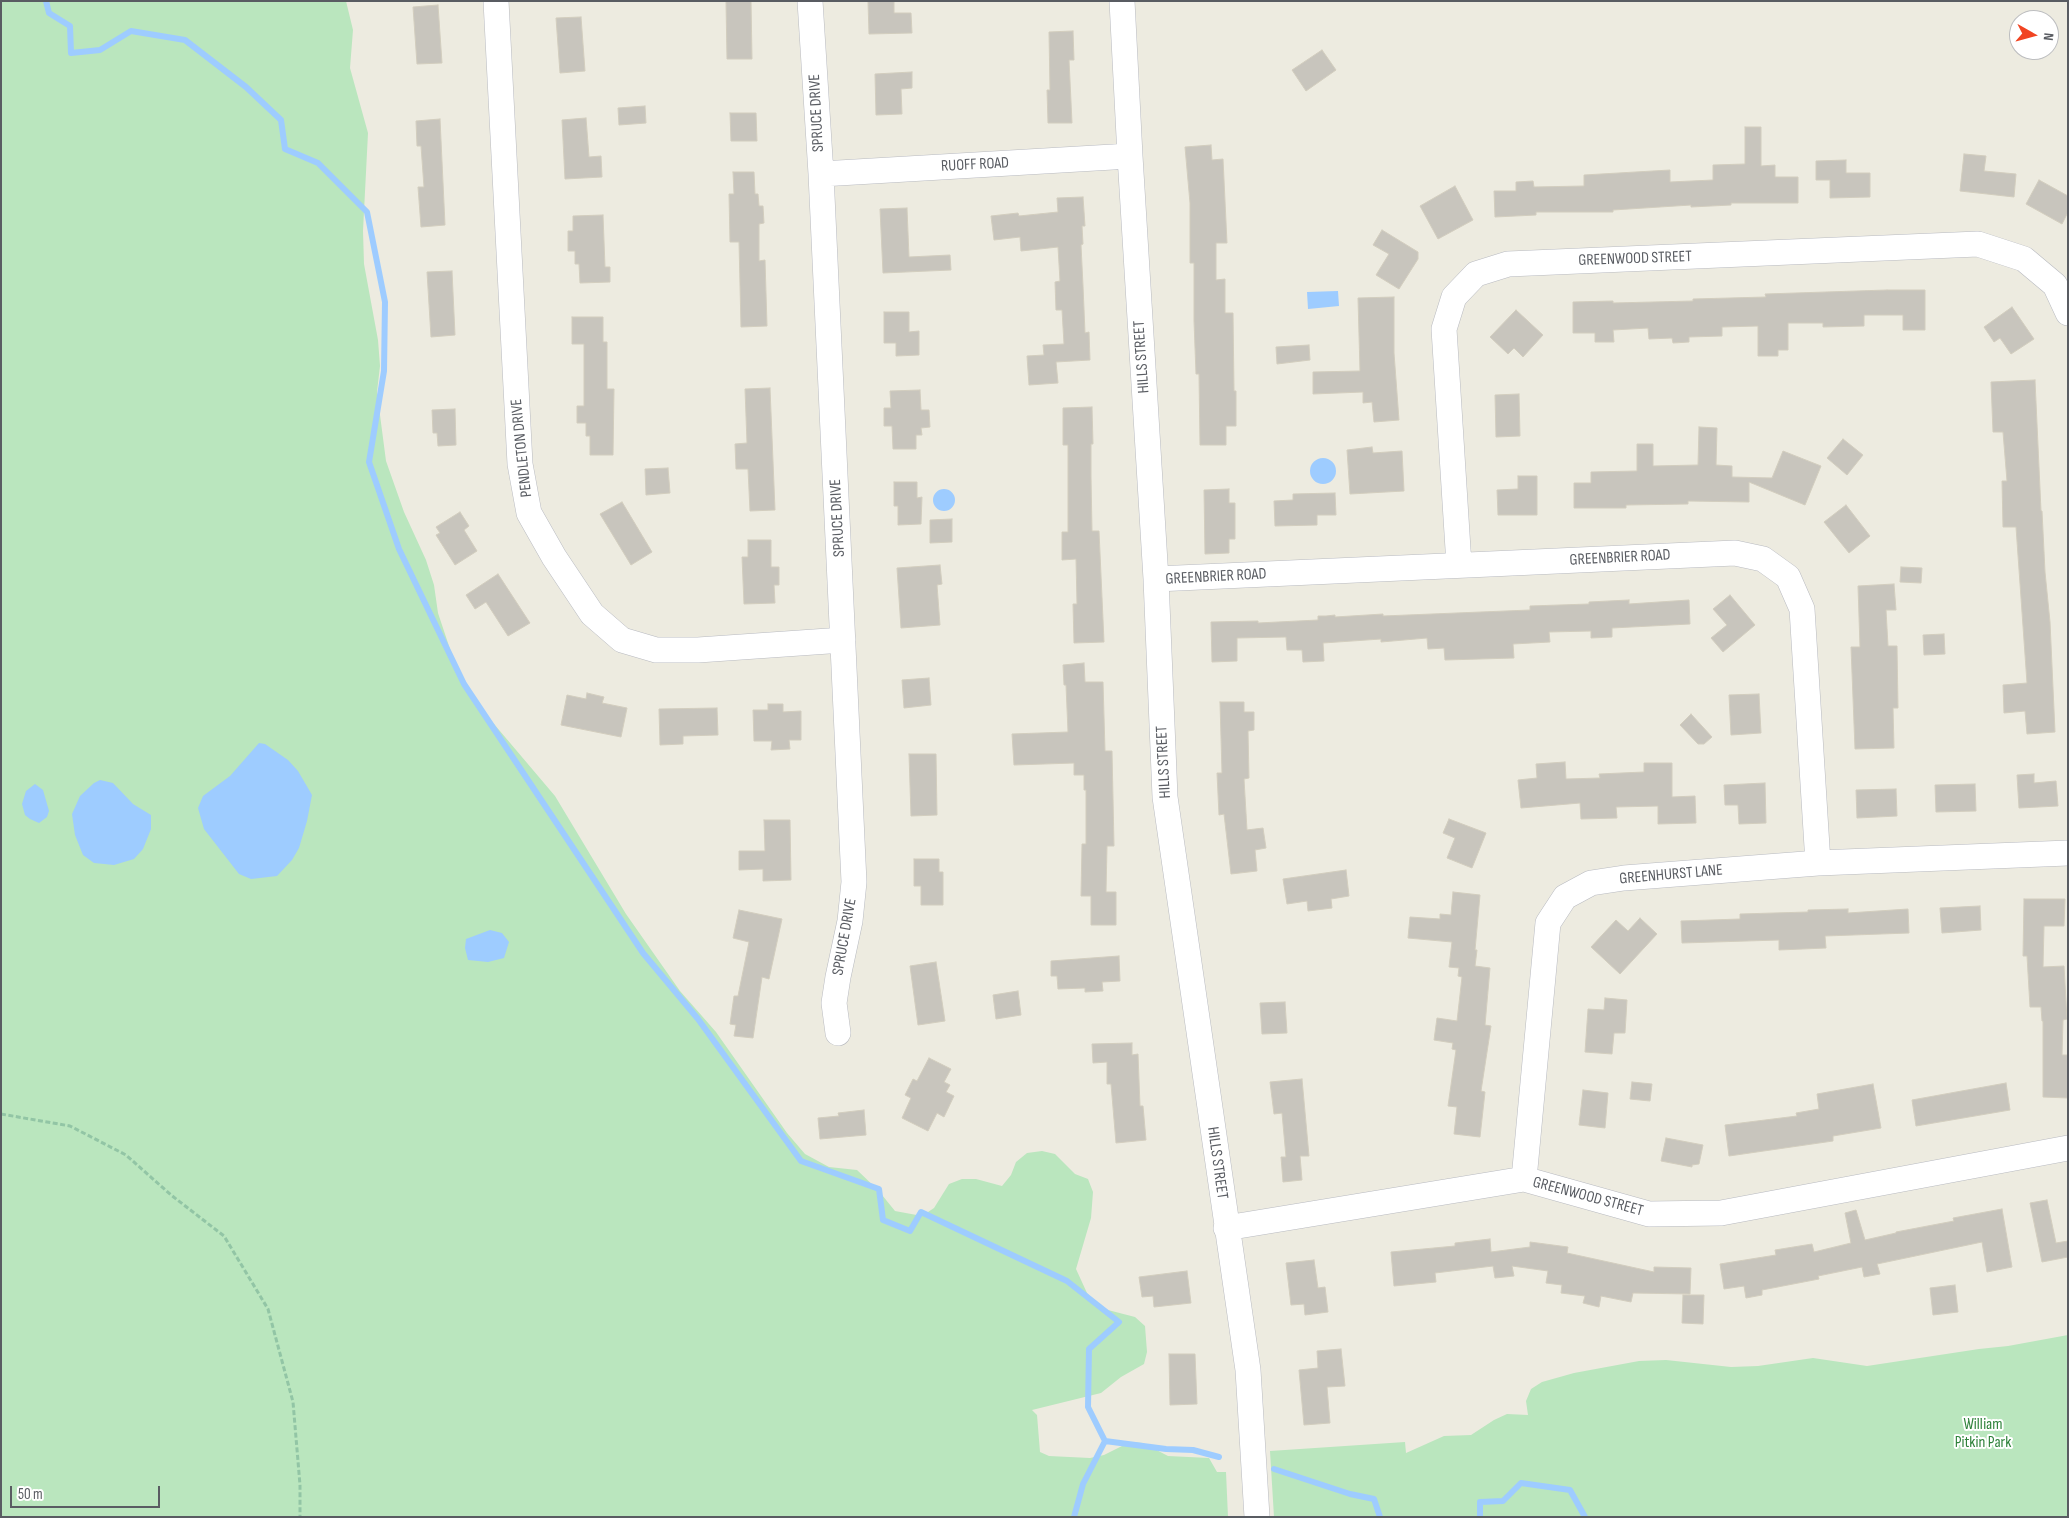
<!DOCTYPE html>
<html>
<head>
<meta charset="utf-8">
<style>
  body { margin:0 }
  #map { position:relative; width:2069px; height:1518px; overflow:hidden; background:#edebe0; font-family:"Sofia Sans Condensed",sans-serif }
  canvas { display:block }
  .frame { position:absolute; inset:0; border:2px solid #595c62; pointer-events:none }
  .north { position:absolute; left:2009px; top:10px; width:50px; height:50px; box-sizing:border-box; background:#fff; border:1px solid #bdbec0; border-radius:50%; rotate:97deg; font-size:14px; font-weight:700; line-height:20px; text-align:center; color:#595c62 }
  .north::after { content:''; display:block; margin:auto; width:18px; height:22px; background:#f14422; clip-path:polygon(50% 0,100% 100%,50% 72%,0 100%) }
  .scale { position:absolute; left:10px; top:1486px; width:150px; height:22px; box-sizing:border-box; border:2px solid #595c62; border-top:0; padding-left:6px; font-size:15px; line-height:18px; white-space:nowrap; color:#595c62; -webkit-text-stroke:4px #fff; paint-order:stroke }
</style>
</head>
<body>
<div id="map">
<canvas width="2069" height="1518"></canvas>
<div class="frame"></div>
<div class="north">N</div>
<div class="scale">50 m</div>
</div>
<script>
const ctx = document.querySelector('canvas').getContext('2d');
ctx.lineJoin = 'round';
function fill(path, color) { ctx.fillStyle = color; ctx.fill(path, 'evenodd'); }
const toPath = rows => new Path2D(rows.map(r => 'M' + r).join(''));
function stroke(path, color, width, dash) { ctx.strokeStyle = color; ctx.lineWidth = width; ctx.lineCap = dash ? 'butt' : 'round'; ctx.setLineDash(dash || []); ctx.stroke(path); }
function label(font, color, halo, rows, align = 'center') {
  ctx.font = font + ' "Sofia Sans Condensed",sans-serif'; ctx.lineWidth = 4; ctx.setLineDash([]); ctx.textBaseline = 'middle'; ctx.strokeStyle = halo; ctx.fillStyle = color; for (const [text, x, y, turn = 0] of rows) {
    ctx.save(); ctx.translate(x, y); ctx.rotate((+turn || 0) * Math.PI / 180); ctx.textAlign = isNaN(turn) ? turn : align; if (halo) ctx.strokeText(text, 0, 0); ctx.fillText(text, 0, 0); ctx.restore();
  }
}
fill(toPath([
  [1,1,346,1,353,30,350,68,368,133,363,231,364,264,378,340,380,366,377,392,386,461,404,512,426,560,434,585,438,613,455,664,467,688,483,711,555,796,626,914,680,991,716,1032,787,1133,805,1154,829,1167,857,1170,878,1190,895,1211,922,1216,934,1208,949,1184,962,1179,976,1179,1002,1186,1011,1175,1016,1162,1027,1153,1042,1151,1055,1154,1075,1174,1088,1179,1093,1192,1091,1218,1076,1269,1087,1293,1097,1304,1108,1310,1135,1317,1145,1326,1147,1352,1144,1364,1121,1377,1101,1393,1032,1410,1037,1415,1040,1452,1049,1456,1090,1458,1104,1455,1130,1442,1143,1443,1168,1456,1209,1458,1217,1472,1226,1472,1228,1517,1,1517],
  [2068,1335,2068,1517,1274,1517,1270,1451,1405,1442,1406,1453,1444,1436,1471,1435,1494,1420,1507,1414,1528,1415,1526,1401,1531,1389,1542,1382,1574,1373,1639,1361,1666,1360,1731,1367,1758,1366,1813,1358,1867,1366,1979,1349,2008,1346]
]), '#bae6be');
fill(toPath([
  [1338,291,1339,306,1308,309,1307,292],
  '1310 471a13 13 0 1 1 26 0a13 13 0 1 1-26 0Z',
  '933 500a11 11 0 1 1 22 0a11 11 0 1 1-22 0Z',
  [259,743,265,744,288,760,298,771,312,795,307,821,299,848,292,860,277,876,251,879,239,874,204,829,198,808,203,796,230,776],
  [100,780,113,783,133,804,151,815,151,829,143,849,134,859,114,865,94,863,83,855,75,835,72,814,80,796,94,783],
  [35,784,43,790,49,811,47,817,39,823,30,819,25,815,22,804,26,791],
  [490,930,502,933,509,942,504,958,488,962,468,960,465,948,466,939]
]), '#9eccff');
stroke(toPath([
  [46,1,49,13,70,26,71,53,100,50,131,31,185,40,246,87,281,120,285,149,318,163,367,212,385,302,384,371,369,462,399,549,464,684,643,953,698,1019,801,1161,879,1189,883,1220,910,1231,921,1212,1067,1281,1119,1322,1089,1349,1088,1407,1105,1441,1083,1484,1074,1517],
  [1105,1441,1166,1449,1193,1450,1219,1457],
  [1274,1469,1350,1494,1374,1499,1380,1517],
  [1480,1517,1480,1502,1503,1501,1521,1483,1570,1490,1585,1517]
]), '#9eccff', 6);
const building = toPath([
  [726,1,751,1,752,59,727,59,726,1],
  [868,1,894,1,894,13,911,13,912,33,869,34,868,1],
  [438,5,442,63,417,64,413,7,438,5],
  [581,17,585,71,560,73,556,18,581,17],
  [1073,31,1074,60,1069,60,1072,123,1048,123,1047,90,1050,90,1049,32,1073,31],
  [1322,50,1336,70,1306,91,1292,70,1322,50],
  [912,72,912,88,901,89,902,114,876,115,875,74,912,72],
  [645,106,646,123,619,125,618,108,645,106],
  [730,113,756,113,757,141,731,141,730,113],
  [586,118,589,157,601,156,602,177,565,179,562,120,586,118],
  [440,119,445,225,421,227,418,187,424,187,421,146,417,146,416,121,440,119],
  [1745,127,1761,127,1761,166,1775,165,1775,177,1798,177,1798,203,1731,203,1731,205,1691,207,1691,205,1613,210,1613,212,1536,212,1536,215,1495,217,1494,191,1516,191,1516,182,1533,181,1534,187,1584,186,1584,175,1670,170,1670,182,1713,180,1713,165,1745,164,1745,127],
  [1211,145,1212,160,1223,159,1227,243,1216,243,1216,280,1225,279,1225,313,1233,313,1234,391,1236,391,1236,426,1226,426,1226,445,1200,445,1199,374,1196,374,1194,321,1194,263,1190,263,1190,203,1185,147,1211,145],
  [1964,154,1986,156,1984,171,2016,174,2014,197,1960,191,1964,154],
  [1846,160,1846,173,1870,173,1870,197,1830,198,1830,180,1816,180,1816,161,1846,160],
  [733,172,754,172,755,194,758,194,759,206,763,206,764,223,759,224,759,261,765,260,767,326,741,327,739,242,730,242,729,194,734,194,733,172],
  [2039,180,2068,196,2068,212,2062,224,2026,204,2039,180],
  [1455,186,1473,220,1438,239,1420,206,1455,186],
  [1083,197,1085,226,1082,226,1083,244,1081,245,1083,286,1085,333,1089,332,1090,360,1056,362,1058,383,1029,385,1027,356,1044,355,1043,345,1064,344,1062,310,1056,310,1055,282,1060,281,1058,247,1021,251,1020,237,994,240,991,216,1018,213,1019,216,1058,212,1057,198,1083,197],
  [907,208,909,257,950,255,951,270,883,273,880,209,907,208],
  [603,215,605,267,610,267,610,282,580,283,579,264,575,264,575,251,568,251,568,231,573,231,573,216,603,215],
  [1382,230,1418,252,1418,259,1399,289,1376,275,1389,254,1373,245,1382,230],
  [452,271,455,335,431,337,427,272,452,271],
  [1887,290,1925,290,1925,330,1903,330,1903,315,1864,315,1864,326,1823,327,1823,323,1788,323,1788,350,1778,350,1778,356,1758,356,1758,326,1722,327,1722,336,1689,337,1689,342,1673,343,1672,338,1649,339,1648,328,1613,330,1614,342,1595,342,1595,333,1573,333,1573,302,1613,301,1613,303,1693,301,1693,299,1766,297,1765,294,1887,290],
  [1394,297,1394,353,1399,420,1374,422,1372,402,1363,403,1363,392,1313,394,1313,372,1360,371,1358,298,1394,297],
  [2012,307,2034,339,2011,354,2000,338,1994,342,1984,327,2012,307],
  [1516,310,1543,335,1523,357,1514,348,1508,354,1490,337,1516,310],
  [884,312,909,312,909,332,919,331,919,355,896,356,896,343,884,343,884,312],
  [572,317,603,317,603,342,607,342,607,389,614,389,613,455,590,455,590,436,586,436,586,423,577,423,577,406,584,406,584,344,572,344,572,317],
  [1309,345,1310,360,1277,364,1276,347,1309,345],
  [2035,380,2041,511,2042,511,2045,572,2050,622,2055,732,2027,734,2025,711,2004,713,2003,685,2027,683,2016,527,2003,527,2002,481,2007,481,2003,432,1993,432,1991,382,2035,380],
  [770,388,775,510,750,511,748,469,736,469,735,444,747,443,745,389,770,388],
  [920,390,921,410,929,410,930,427,921,428,922,435,916,435,916,449,893,449,892,426,884,426,884,408,891,408,890,391,920,390],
  [1519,394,1520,436,1496,437,1495,395,1519,394],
  [1092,407,1093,444,1091,444,1091,477,1092,531,1099,531,1104,642,1074,643,1073,604,1077,604,1076,559,1062,560,1062,532,1068,532,1068,445,1063,445,1063,408,1092,407],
  [455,409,456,445,438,446,437,433,433,433,432,410,455,409],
  [1699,427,1717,428,1716,465,1732,466,1732,477,1772,478,1783,451,1821,466,1805,505,1749,482,1749,502,1688,501,1688,504,1626,505,1626,508,1574,508,1574,483,1591,483,1591,472,1637,471,1637,444,1653,444,1653,466,1698,465,1699,427],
  [1843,439,1863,455,1847,475,1827,458,1843,439],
  [1372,447,1373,453,1402,451,1404,491,1350,494,1347,450,1372,447],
  [668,468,670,493,646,495,645,469,668,468],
  [1518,476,1537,476,1537,515,1498,515,1497,490,1518,489,1518,476],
  [894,482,917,482,917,498,922,497,921,524,898,525,898,506,894,506,894,482],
  [1229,489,1229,503,1235,503,1235,539,1229,539,1229,553,1205,554,1204,490,1229,489],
  [1335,493,1336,515,1317,515,1317,525,1275,526,1274,501,1293,500,1293,494,1335,493],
  [622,502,652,552,631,565,600,514,622,502],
  [1846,505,1870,536,1849,553,1824,522,1846,505],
  [460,512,469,526,464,530,477,551,455,565,436,535,440,533,436,527,460,512],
  [952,519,952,542,930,543,930,520,952,519],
  [748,540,771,540,771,567,779,567,779,585,774,585,775,603,744,604,742,557,748,557,748,540],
  [940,565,942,584,937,585,940,625,901,628,897,568,940,565],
  [1901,567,1922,568,1921,583,1900,582,1901,567],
  [498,574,530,623,508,636,486,602,475,609,466,595,498,574],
  [1894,584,1896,610,1886,610,1888,646,1897,646,1898,708,1893,708,1894,748,1855,749,1851,647,1860,647,1858,586,1894,584],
  [1730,595,1755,625,1723,652,1711,638,1727,625,1713,609,1730,595],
  [1629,600,1629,604,1689,600,1690,624,1612,628,1612,637,1591,638,1591,631,1549,632,1550,642,1513,644,1514,658,1445,660,1444,648,1428,649,1427,638,1381,642,1381,639,1323,643,1324,661,1303,662,1302,650,1287,650,1286,637,1237,638,1237,661,1212,662,1211,622,1258,621,1258,623,1318,620,1318,616,1326,616,1335,615,1335,617,1383,614,1383,616,1530,610,1530,606,1589,604,1589,602,1629,600],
  [1944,634,1945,654,1924,655,1923,635,1944,634],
  [1084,663,1085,682,1103,682,1105,751,1112,751,1114,846,1107,846,1106,892,1116,892,1116,925,1091,925,1091,896,1081,896,1082,844,1086,844,1086,790,1084,790,1084,775,1074,775,1074,763,1014,765,1012,734,1068,732,1066,685,1064,685,1063,665,1084,663],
  [929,678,931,705,904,708,902,680,929,678],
  [587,693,604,697,602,703,627,708,621,737,561,725,567,695,586,699,587,693],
  [1759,694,1761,733,1731,735,1729,695,1759,694],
  [1220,702,1244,702,1244,712,1254,712,1254,730,1248,731,1249,778,1244,779,1247,830,1263,828,1266,848,1255,850,1257,871,1231,874,1224,814,1219,815,1217,773,1222,773,1220,702],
  [768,704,783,704,783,712,801,711,801,740,789,740,790,749,771,750,772,741,754,741,753,710,768,710,768,704],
  [717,708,718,735,683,736,683,744,660,745,659,709,717,708],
  [1691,714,1712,737,1704,744,1698,744,1680,725,1691,714],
  [909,754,936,754,937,815,911,816,909,754],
  [1565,762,1566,779,1600,778,1599,774,1644,772,1644,763,1672,763,1672,797,1695,796,1696,823,1658,824,1658,806,1616,807,1617,818,1581,819,1580,803,1521,808,1518,780,1537,778,1536,764,1565,762],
  [2034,774,2034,783,2056,781,2058,806,2019,808,2017,775,2034,774],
  [1765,783,1766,823,1739,824,1738,805,1725,805,1724,785,1765,783],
  [1975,784,1976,811,1936,812,1935,785,1975,784],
  [1896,789,1897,816,1857,818,1856,790,1896,789],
  [1449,819,1486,833,1472,868,1447,858,1455,838,1443,833,1449,819],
  [764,820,790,820,791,880,763,881,763,869,739,870,739,851,765,851,764,820],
  [914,859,939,859,939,872,943,872,943,905,921,905,921,886,914,886,914,859],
  [1346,870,1349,896,1331,899,1332,908,1308,911,1307,901,1287,904,1283,879,1346,870],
  [1453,892,1480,895,1475,950,1477,950,1475,966,1490,968,1485,1025,1491,1026,1481,1091,1485,1092,1480,1137,1454,1134,1457,1107,1448,1106,1456,1050,1452,1049,1453,1043,1434,1040,1437,1018,1457,1021,1462,977,1458,976,1459,968,1449,967,1452,942,1408,938,1410,917,1440,919,1440,914,1451,915,1453,892],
  [2024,899,2065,899,2064,926,2044,926,2043,967,2064,966,2067,1019,2063,1020,2062,1055,2068,1055,2068,1098,2043,1097,2043,1021,2042,1021,2041,1007,2030,1007,2027,956,2023,956,2024,899],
  [1980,906,1981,930,1942,933,1940,908,1980,906],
  [1848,909,1848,913,1908,909,1909,933,1825,936,1826,948,1779,950,1779,940,1682,943,1681,921,1740,919,1740,914,1808,912,1808,910,1848,909],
  [739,910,782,919,769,979,762,977,753,1038,734,1036,736,1025,730,1024,734,996,738,996,749,942,733,938,739,910],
  [1640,918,1657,934,1620,974,1591,947,1616,920,1628,931,1640,918],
  [1119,956,1120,981,1102,982,1103,991,1085,992,1085,988,1058,989,1057,976,1051,976,1051,961,1119,956],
  [936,962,945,1021,918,1025,910,966,936,962],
  [1018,991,1021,1015,996,1019,993,995,1018,991],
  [1605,998,1627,1000,1625,1033,1614,1033,1612,1054,1585,1052,1588,1009,1604,1010,1605,998],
  [1285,1002,1287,1033,1262,1034,1260,1003,1285,1002],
  [1132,1043,1132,1055,1138,1054,1140,1106,1143,1106,1146,1140,1116,1143,1111,1084,1107,1084,1107,1062,1093,1063,1092,1044,1132,1043],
  [929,1058,951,1069,944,1082,950,1085,946,1092,954,1096,944,1117,937,1113,928,1131,902,1118,911,1098,905,1095,913,1079,917,1081,929,1058],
  [1302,1079,1309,1156,1300,1156,1302,1180,1283,1182,1281,1157,1286,1157,1282,1113,1274,1114,1270,1082,1302,1079],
  [1632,1082,1652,1084,1650,1101,1630,1099,1632,1082],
  [2006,1083,2010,1110,1916,1126,1912,1100,2006,1083],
  [1873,1084,1881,1128,1833,1136,1833,1141,1729,1156,1725,1125,1797,1116,1796,1113,1819,1109,1817,1094,1873,1084],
  [1583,1090,1608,1093,1605,1128,1579,1125,1583,1090],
  [864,1110,866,1135,820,1139,818,1118,839,1116,838,1113,864,1110],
  [1666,1138,1703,1145,1699,1164,1692,1165,1692,1167,1661,1161,1666,1138],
  [2047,1200,2056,1243,2068,1241,2068,1257,2042,1262,2030,1203,2047,1200],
  [2002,1209,2012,1267,1987,1272,1982,1242,1877,1264,1880,1274,1864,1277,1862,1267,1818,1276,1819,1279,1762,1290,1762,1295,1746,1298,1744,1286,1724,1289,1720,1264,1776,1255,1775,1250,1812,1244,1814,1252,1851,1243,1845,1213,1856,1210,1865,1240,1896,1233,1896,1232,1954,1221,1953,1218,2002,1209],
  [1490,1239,1491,1252,1530,1247,1530,1242,1568,1247,1567,1253,1654,1272,1654,1267,1691,1268,1690,1294,1633,1293,1631,1302,1601,1296,1599,1307,1583,1303,1585,1296,1561,1293,1562,1285,1546,1283,1548,1271,1512,1266,1514,1276,1495,1278,1493,1266,1435,1273,1436,1282,1394,1286,1391,1252,1455,1246,1455,1243,1490,1239],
  [1314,1260,1318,1288,1325,1287,1328,1312,1305,1315,1304,1304,1291,1305,1286,1263,1314,1260],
  [1187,1271,1191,1303,1154,1307,1153,1296,1142,1297,1139,1277,1187,1271],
  [1955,1285,1958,1312,1933,1315,1930,1288,1955,1285],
  [1683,1295,1704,1295,1703,1324,1682,1323,1683,1295],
  [1341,1349,1345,1386,1327,1387,1330,1423,1304,1425,1299,1370,1318,1368,1317,1351,1341,1349],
  [1169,1354,1195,1354,1197,1404,1170,1405,1169,1354]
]);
fill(building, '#c8c5bd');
stroke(building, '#d2cdbe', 1);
const minor = toPath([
  [496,1,520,464,529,513,554,557,592,614,622,640,656,650,698,650,843,640],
  [810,1,821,174,854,882,850,921,838,977,834,1003,838,1033],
  [1122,1,1130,156,1156,579,1165,797,1248,1370,1257,1517],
  [821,174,1130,156],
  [1459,565,1444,329,1454,297,1476,274,1508,264,1978,244,2024,259,2055,285,2068,313],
  [1156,579,1735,553,1763,559,1788,577,1802,609,1818,863],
  [1524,1179,1548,923,1565,897,1591,883,1624,878,1818,863,2068,853],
  [1226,1228,1524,1179,1649,1214,1721,1213,2068,1148]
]);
stroke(minor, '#b8bac0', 26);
stroke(toPath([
  [1,1114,70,1126,126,1155,171,1195,224,1236,268,1309,293,1402,300,1485,300,1517]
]), '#92c5a5', 3, [5, 2.5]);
stroke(minor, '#fff', 25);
label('16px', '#595c62', '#fff', [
  ["SPRUCE DRIVE",817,113,-93],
  ["RUOFF ROAD",975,165,-3],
  ["GREENWOOD STREET",1635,259,-2],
  ["HILLS STREET",1142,357,-94],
  ["PENDLETON DRIVE",522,448,-96],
  ["SPRUCE DRIVE",838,518,-93],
  ["GREENBRIER ROAD",1620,558,-3],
  ["GREENBRIER ROAD",1216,577,-3],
  ["HILLS STREET",1164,762,-93],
  ["GREENHURST LANE",1671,875,-5],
  ["SPRUCE DRIVE",845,937,-80],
  ["HILLS STREET",1217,1163,82],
  ["GREENWOOD STREET",1588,1197,15]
]);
label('16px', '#2f823b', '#fff', [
  ["William",1983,1425],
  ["Pitkin Park",1983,1443]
]);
</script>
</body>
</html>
